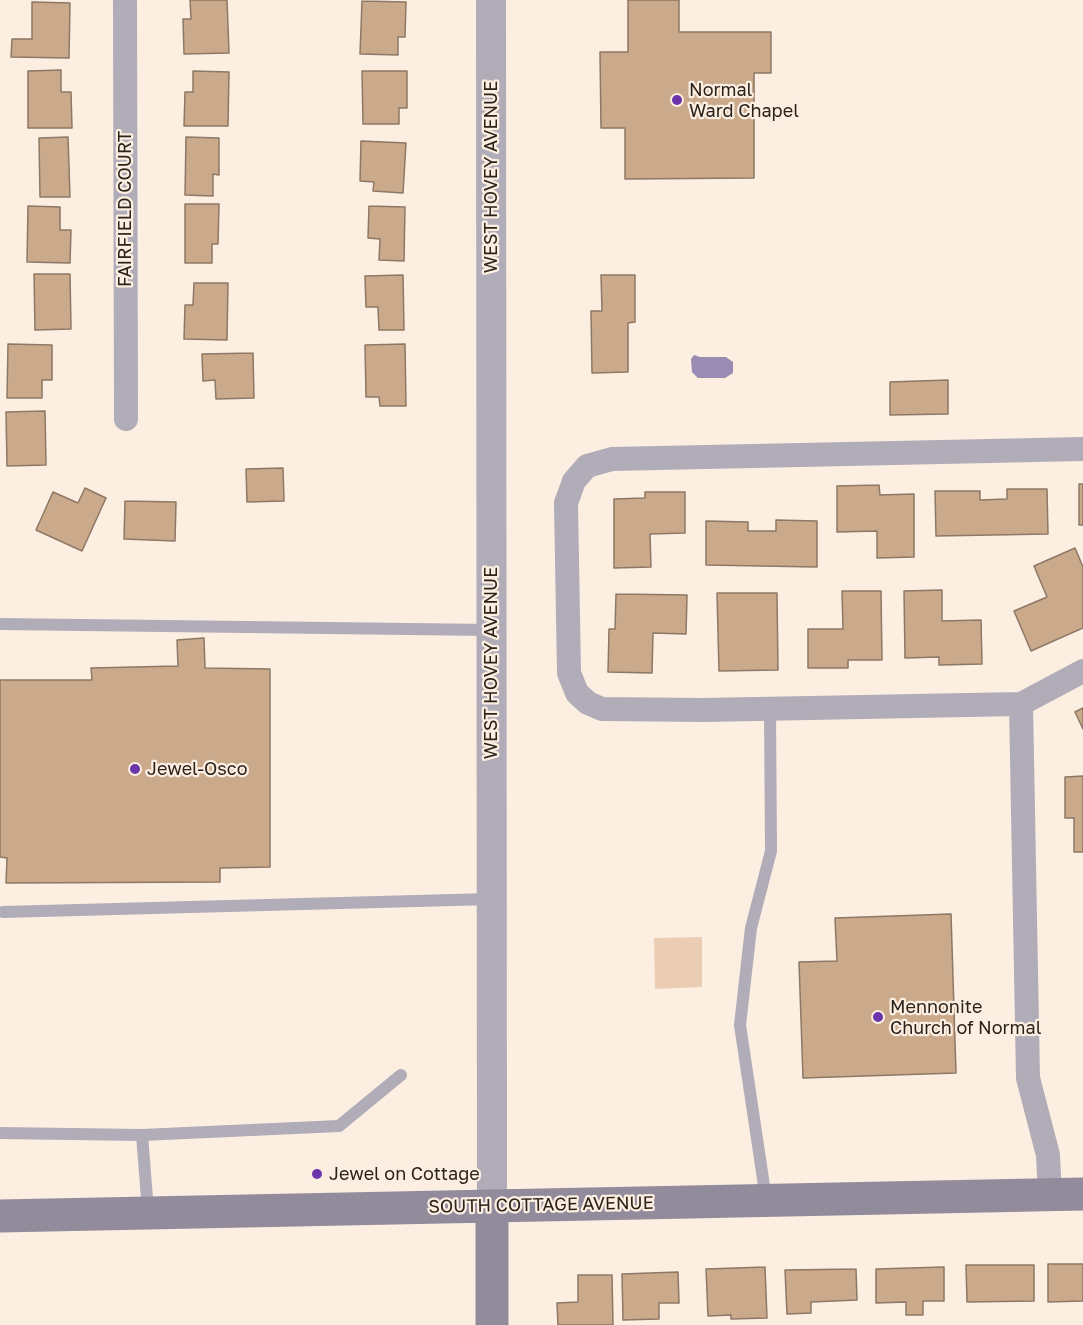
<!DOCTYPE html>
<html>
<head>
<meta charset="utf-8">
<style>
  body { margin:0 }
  canvas { display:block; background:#fceee1 }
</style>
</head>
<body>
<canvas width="1083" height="1325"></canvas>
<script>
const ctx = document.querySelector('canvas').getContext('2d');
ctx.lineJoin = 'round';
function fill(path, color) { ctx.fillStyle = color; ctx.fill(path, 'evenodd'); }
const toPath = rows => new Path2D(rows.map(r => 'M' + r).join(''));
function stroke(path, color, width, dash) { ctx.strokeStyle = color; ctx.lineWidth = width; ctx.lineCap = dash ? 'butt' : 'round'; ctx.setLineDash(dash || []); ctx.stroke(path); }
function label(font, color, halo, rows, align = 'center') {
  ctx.font = font + ' "Golos Text",sans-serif'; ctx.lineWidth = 4.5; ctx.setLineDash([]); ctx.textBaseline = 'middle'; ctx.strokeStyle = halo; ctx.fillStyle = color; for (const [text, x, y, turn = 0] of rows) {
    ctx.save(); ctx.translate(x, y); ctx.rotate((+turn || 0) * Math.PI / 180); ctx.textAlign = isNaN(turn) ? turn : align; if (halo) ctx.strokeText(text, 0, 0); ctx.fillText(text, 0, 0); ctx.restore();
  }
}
fill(toPath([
  [702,937,702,987,655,989,654,938]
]), '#ebcdb3');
fill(toPath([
  [694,355,700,357,726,357,733,362,733,373,725,378,698,378,692,372,691,359]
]), '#998bb1');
const building = toPath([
  [190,0,227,0,229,53,184,54,183,19,191,19,190,0],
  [628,0,679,0,679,32,771,32,771,73,754,73,754,178,625,179,625,128,601,128,600,52,628,52,628,0],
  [362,1,406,2,405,37,398,37,398,55,360,54,362,1],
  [32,2,70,3,69,58,11,57,12,39,32,39,32,2],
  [61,70,61,92,71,92,72,128,28,128,28,71,61,70],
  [193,71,229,72,228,126,184,126,185,92,193,92,193,71],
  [362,71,407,71,407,108,399,108,399,124,363,124,362,71],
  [68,137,70,197,40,197,39,138,68,137],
  [186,137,219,138,219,175,213,174,213,196,185,195,186,137],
  [361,141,406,143,403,193,373,191,374,182,360,181,361,141],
  [185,204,219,204,218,244,212,244,212,263,185,263,185,204],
  [28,206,60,207,60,230,71,230,70,263,27,262,28,206],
  [369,206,405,207,404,261,379,260,380,239,368,238,369,206],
  [34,274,70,274,71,329,35,330,34,274],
  [403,275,404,330,379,330,378,307,366,307,365,276,403,275],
  [601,275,635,275,635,322,628,323,628,372,592,373,591,311,602,311,601,275],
  [194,283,228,283,227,340,184,339,185,305,193,305,194,283],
  [8,344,52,345,52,380,42,380,42,398,7,398,8,344],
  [405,344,406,406,380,406,379,397,366,397,365,345,405,344],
  [253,353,254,398,216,399,215,380,203,381,202,354,253,353],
  [948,380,948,414,890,415,890,382,948,380],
  [45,411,46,465,7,466,6,412,45,411],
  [283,468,284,501,247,502,246,469,283,468],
  [1079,484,1083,484,1083,525,1079,525,1079,484],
  [879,485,880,495,914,494,914,557,877,558,877,531,837,532,837,486,879,485],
  [85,488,106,498,82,551,36,530,53,492,78,503,85,488],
  [1007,489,1047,489,1048,534,936,536,935,491,980,491,980,500,1007,499,1007,489],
  [645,492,685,492,685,533,650,534,651,567,614,568,614,499,645,498,645,492],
  [125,501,176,502,175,541,124,539,125,501],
  [776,520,817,521,817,567,706,565,706,521,748,522,748,531,776,531,776,520],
  [1075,548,1083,567,1083,628,1031,651,1014,611,1047,597,1034,566,1075,548],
  [942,590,942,621,981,620,982,664,939,665,939,657,905,658,904,591,942,590],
  [842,591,881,591,882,660,848,660,848,668,808,668,808,629,843,629,842,591],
  [717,593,777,593,778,670,719,671,717,593],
  [616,594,687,595,686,634,653,633,652,673,608,672,609,629,615,629,616,594],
  [204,638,205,668,270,669,270,867,220,868,220,882,6,883,7,858,0,857,0,680,92,680,91,668,178,666,177,640,204,638],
  [1083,708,1083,729,1075,712,1083,708],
  [1083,776,1083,852,1074,852,1074,818,1065,818,1065,777,1083,776],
  [951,914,956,1073,803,1078,799,962,837,961,835,918,951,914],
  [1048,1264,1083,1264,1083,1301,1048,1302,1048,1264],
  [966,1265,1034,1265,1034,1301,967,1302,966,1265],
  [765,1267,767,1318,731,1319,731,1315,708,1316,706,1269,765,1267],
  [944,1267,944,1301,923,1301,923,1315,906,1315,906,1302,876,1303,876,1269,944,1267],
  [856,1269,857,1300,811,1302,811,1313,787,1314,785,1270,856,1269],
  [678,1272,679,1303,659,1303,659,1319,623,1320,622,1274,678,1272],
  [578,1275,612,1275,613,1325,558,1325,557,1303,578,1302,578,1275]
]);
fill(building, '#cbaa8c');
stroke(building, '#8d7865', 1.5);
stroke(toPath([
  [0,624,491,630],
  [3,912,491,899],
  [0,1133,142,1135,339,1126,401,1075],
  [142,1135,148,1211],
  [766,1199,740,1025,751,928,771,851,770,708]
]), '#b0acb8', 12);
stroke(toPath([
  [125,0,126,419],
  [1083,449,612,459,587,466,574,481,566,503,569,673,577,693,588,703,602,709,703,710,1021,704,1083,671],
  [1021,704,1028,1078,1048,1155,1050,1195]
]), '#b0acb8', 24);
stroke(toPath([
  [491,0,492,1206]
]), '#b0acb8', 30);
stroke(toPath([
  [492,1206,492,1325],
  [0,1216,1083,1194]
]), '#918b9c', 33);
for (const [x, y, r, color] of [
  [677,100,6,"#6c34aa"],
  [135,769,6,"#6c34aa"],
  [878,1017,6,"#6c34aa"],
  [317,1174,6,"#6c34aa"]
]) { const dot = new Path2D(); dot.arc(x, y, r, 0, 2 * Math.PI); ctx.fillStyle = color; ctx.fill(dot); stroke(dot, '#fceee1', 2); }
label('18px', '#2b221a', '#fceee1', [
  ["Normal",689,90],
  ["Ward Chapel",689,111],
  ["Jewel-Osco",147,769],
  ["Mennonite",890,1007],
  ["Church of Normal",890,1028],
  ["Jewel on Cottage",329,1174]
], 'left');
label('18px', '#2b221a', '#fceee1', [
  ["WEST HOVEY AVENUE",491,177,-90],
  ["FAIRFIELD COURT",125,209,-90],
  ["WEST HOVEY AVENUE",491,663,-90],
  ["SOUTH COTTAGE AVENUE",541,1205,-1]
]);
</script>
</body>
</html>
